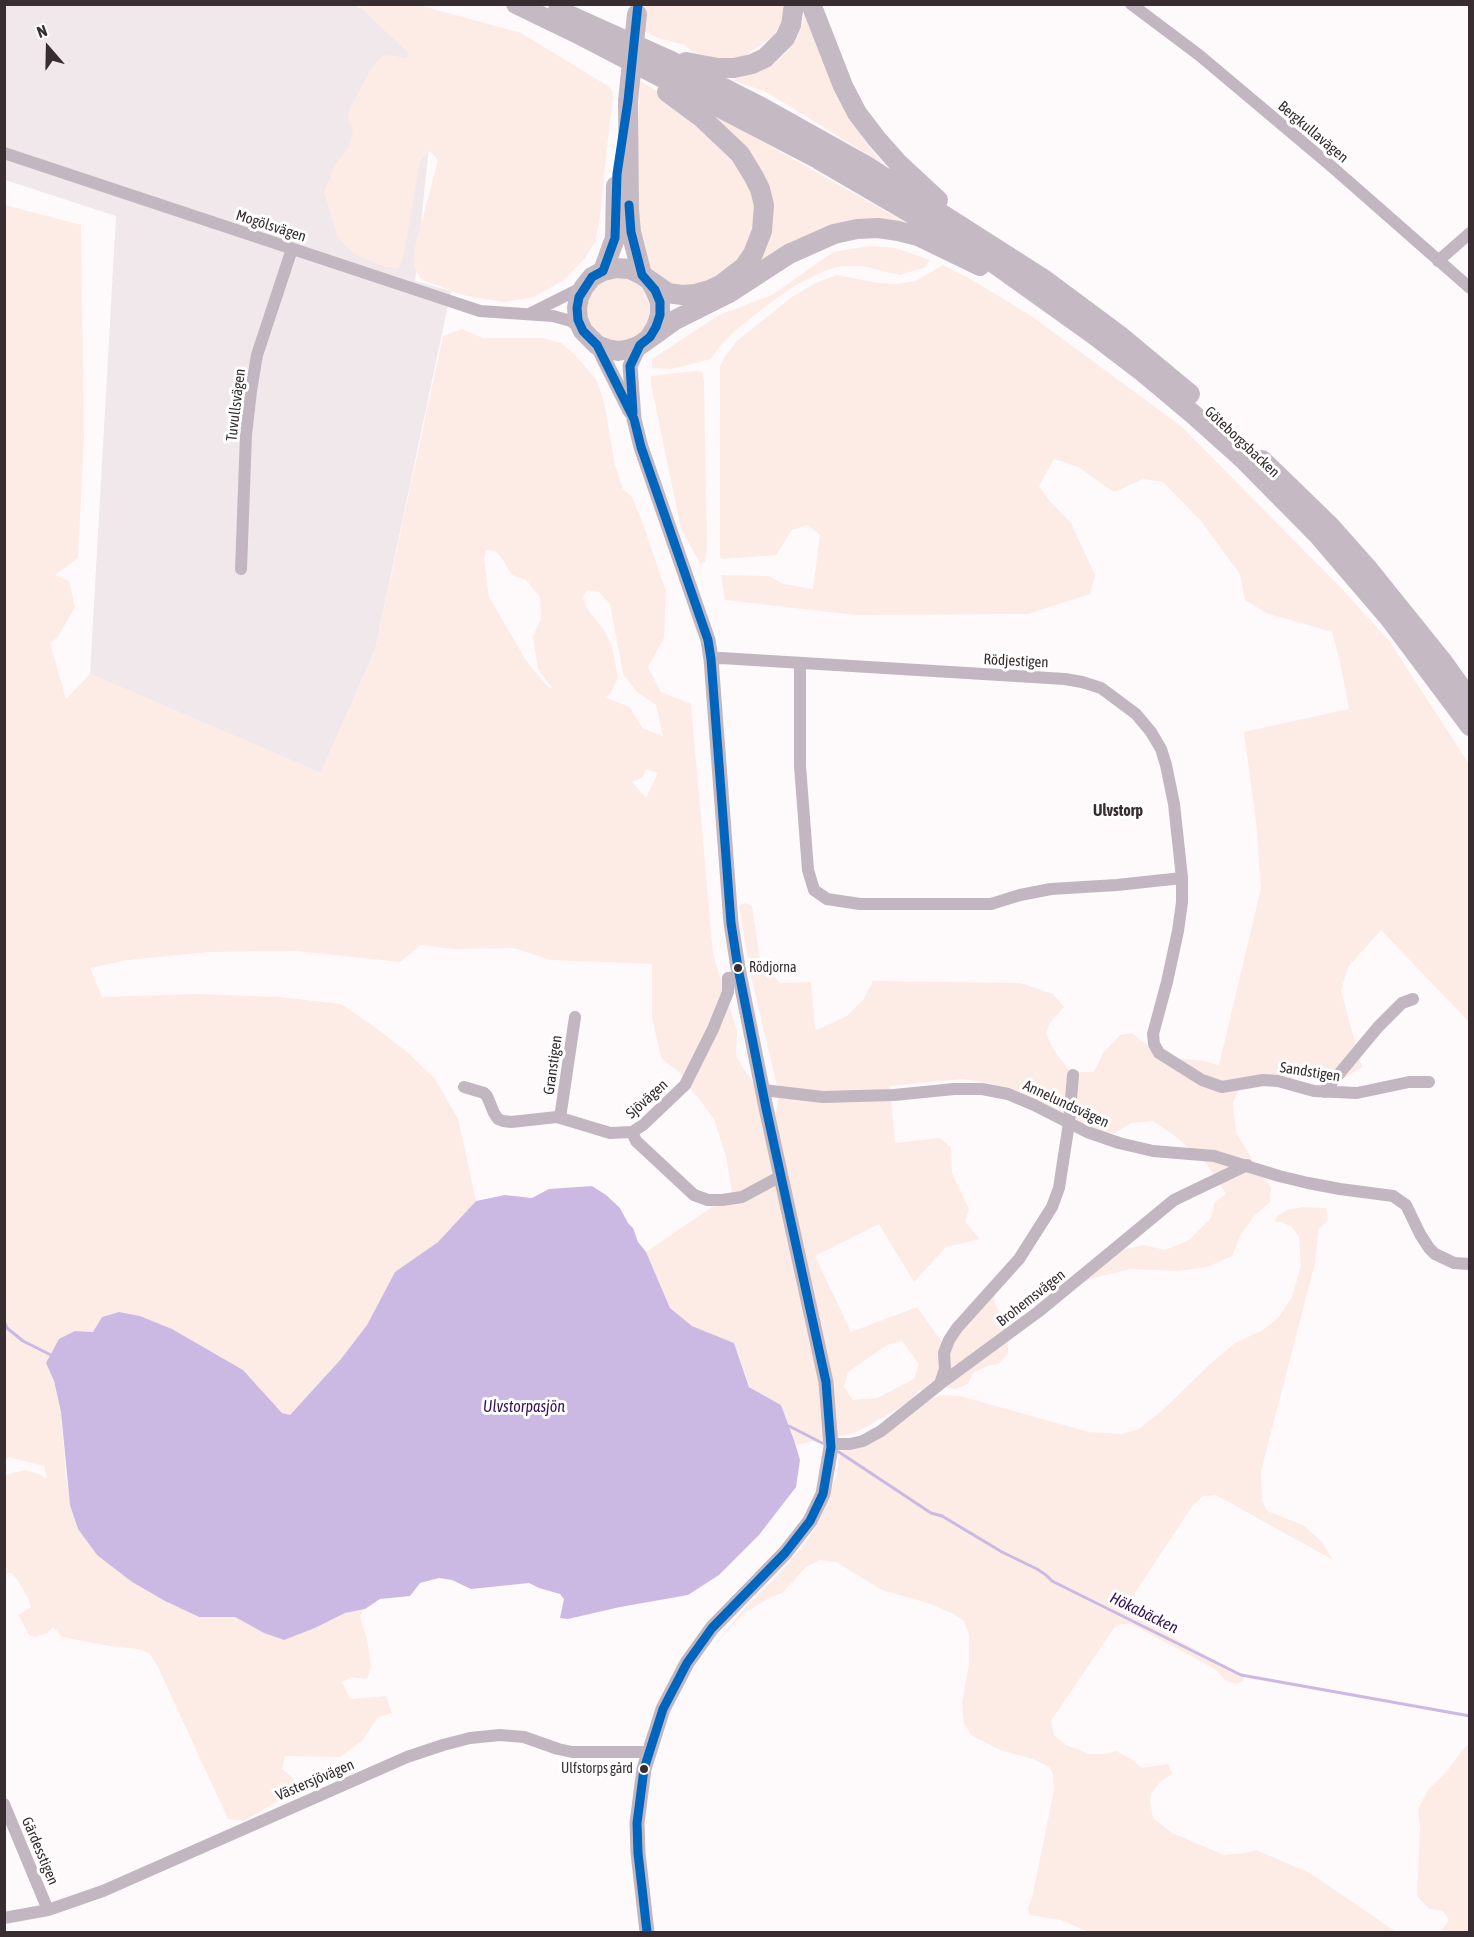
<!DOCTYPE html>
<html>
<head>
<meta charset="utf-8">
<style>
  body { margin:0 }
  #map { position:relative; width:1474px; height:1937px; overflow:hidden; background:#fefafc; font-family:"Asap Condensed",sans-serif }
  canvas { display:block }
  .frame { position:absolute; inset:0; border:6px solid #382e31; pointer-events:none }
  .north { position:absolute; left:18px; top:18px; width:60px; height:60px; -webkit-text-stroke:4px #fff; paint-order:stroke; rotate:340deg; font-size:16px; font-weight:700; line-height:24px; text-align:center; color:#382e31 }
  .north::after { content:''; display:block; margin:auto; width:21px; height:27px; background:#382e31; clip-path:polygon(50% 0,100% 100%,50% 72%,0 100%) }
</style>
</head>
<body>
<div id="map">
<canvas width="1474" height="1937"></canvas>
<div class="frame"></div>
<div class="north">N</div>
</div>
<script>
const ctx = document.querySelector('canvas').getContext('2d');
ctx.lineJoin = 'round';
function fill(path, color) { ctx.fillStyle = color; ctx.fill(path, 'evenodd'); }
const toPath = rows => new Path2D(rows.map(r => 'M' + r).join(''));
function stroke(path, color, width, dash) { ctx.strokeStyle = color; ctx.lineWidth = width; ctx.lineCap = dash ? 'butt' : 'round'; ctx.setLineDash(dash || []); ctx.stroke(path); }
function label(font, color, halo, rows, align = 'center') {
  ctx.font = font + ' "Asap Condensed",sans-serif'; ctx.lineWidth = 6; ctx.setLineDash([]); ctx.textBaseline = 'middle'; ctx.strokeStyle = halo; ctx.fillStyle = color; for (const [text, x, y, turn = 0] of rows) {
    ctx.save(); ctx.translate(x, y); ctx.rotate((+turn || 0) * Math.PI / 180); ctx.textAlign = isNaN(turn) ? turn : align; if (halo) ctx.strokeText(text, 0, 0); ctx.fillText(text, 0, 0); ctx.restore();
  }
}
fill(toPath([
  [5,5,355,5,387,23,419,67,431,127,415,281,451,291,375,650,321,773,90,674,116,216,5,180]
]), '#f1e8ec');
fill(toPath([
  [358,5,419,5,521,33,608,86,613,92,599,224,595,242,585,258,564,280,534,297,504,302,462,295,421,279,414,267,415,247,438,160,430,151,420,161,406,242,403,258,398,268,385,267,354,254,338,238,324,192,336,163,350,146,353,129,348,119,350,108,372,67,382,56,392,55,406,59,408,53],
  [646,5,783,5,783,20,773,36,743,57,718,59,693,52,685,45,658,38,644,31],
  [805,13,829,74,864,140,883,164,768,93,733,80,776,63,789,49,800,32],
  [640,81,668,98,740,165,756,203,753,230,745,252,732,268,715,280,677,288,660,280,641,256,635,211],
  [699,106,910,225,873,221,751,271,771,206],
  [5,205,81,225,84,438,78,558,55,575,69,581,75,607,58,637,50,643,66,699,90,674,321,773,375,650,443,336,462,329,483,338,543,338,561,343,575,355,596,379,604,402,615,465,623,489,632,497,643,524,666,591,664,638,648,667,661,692,691,704,713,954,737,1031,736,1056,743,1068,776,1113,779,1094,752,981,739,905,745,903,752,906,760,959,780,983,811,982,815,1028,817,1030,847,1016,863,1000,873,981,1021,983,1053,994,1064,1007,1050,1023,1046,1034,1057,1055,1071,1072,1094,1072,1103,1053,1120,1035,1132,1033,1149,1047,1173,1058,1198,1060,1219,1065,1261,888,1256,822,1244,732,1349,709,1340,662,1332,632,1266,613,1245,600,1240,574,1201,521,1163,482,1143,479,1114,492,1078,467,1054,459,1039,486,1048,499,1071,523,1095,575,1090,594,1028,614,856,615,725,600,721,575,769,576,783,584,813,589,820,535,808,525,792,530,776,555,723,559,720,557,720,367,724,357,737,341,792,297,815,283,837,275,878,283,897,284,916,281,943,265,967,277,1030,315,1181,426,1342,589,1390,642,1469,764,1469,1022,1381,930,1348,967,1341,991,1362,1067,1343,1079,1244,1077,1233,1103,1236,1132,1261,1175,1271,1187,1270,1202,1254,1216,1240,1236,1232,1256,1207,1267,1177,1271,1130,1269,1094,1278,1067,1289,1053,1298,1055,1288,1121,1250,1144,1245,1165,1250,1189,1240,1211,1218,1215,1202,1226,1194,1207,1164,1175,1136,1153,1121,1131,1123,1113,1134,1092,1128,1015,1092,989,1083,963,1079,890,1086,895,1143,939,1138,951,1147,952,1173,969,1209,965,1222,980,1239,946,1247,914,1282,879,1224,815,1256,851,1332,917,1307,946,1348,993,1281,995,1304,1005,1322,1008,1338,1008,1354,998,1364,987,1366,973,1373,968,1384,955,1389,938,1385,919,1391,908,1403,855,1433,796,1445,781,1405,750,1387,734,1343,692,1326,670,1308,646,1252,712,1207,733,1198,726,1156,714,1119,678,1071,661,1058,652,1017,652,964,551,960,513,948,453,949,421,945,400,962,297,951,208,952,128,960,90,968,102,997,196,994,279,997,341,1004,376,1028,407,1052,435,1079,458,1119,476,1201,438,1242,395,1272,367,1325,341,1359,290,1415,282,1413,243,1370,172,1329,140,1316,119,1312,102,1317,93,1332,75,1331,46,1363,54,1381,61,1412,66,1477,71,1507,78,1529,97,1555,132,1582,165,1601,199,1617,235,1617,264,1633,283,1640,315,1628,345,1613,364,1609,360,1616,368,1644,371,1667,367,1679,352,1677,342,1682,350,1699,386,1696,392,1713,377,1718,363,1740,340,1757,285,1756,282,1769,293,1778,295,1791,244,1821,228,1819,158,1667,149,1653,139,1649,109,1646,62,1637,53,1627,48,1633,35,1637,29,1635,18,1615,31,1607,28,1598,17,1579,11,1573,5,1573,5,1475,25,1470,39,1474,47,1479,44,1466,8,1457,5,1462],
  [486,550,495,551,501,557,512,575,526,580,540,597,541,619,533,636,538,669,552,688,548,687,527,662,489,597,484,560],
  [587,590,599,592,610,604,623,674,637,692,656,705,663,736,642,728,630,707,604,697,610,695,618,678,612,646,604,630,586,607,583,597],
  [646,769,658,773,646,798,632,782,643,777],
  [902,1341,919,1364,914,1379,877,1398,853,1400,844,1387,848,1372,887,1345],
  [870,246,896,248,930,260,924,268,900,275,862,266,841,266,824,271,796,285,766,306,736,330,719,347,711,359,671,369,652,368,652,359,719,315,772,295,833,252],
  [611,275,639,279,654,303,647,330,629,342,607,341,590,327,587,321,585,306,593,286],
  [695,371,702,372,704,381,707,547,705,562,700,563,681,529,651,384,651,376],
  [1303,1207,1326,1208,1328,1220,1319,1229,1315,1263,1261,1471,1262,1500,1267,1511,1303,1525,1322,1542,1333,1560,1216,1495,1203,1496,1193,1505,1134,1594,1135,1610,1140,1619,1244,1676,1244,1680,1238,1684,1226,1681,1215,1669,1131,1624,1122,1624,1114,1628,1051,1721,1054,1735,1066,1745,1089,1754,1106,1754,1116,1751,1131,1759,1142,1768,1168,1764,1172,1774,1160,1782,1151,1794,1150,1801,1153,1818,1172,1833,1224,1855,1246,1853,1256,1850,1310,1873,1396,1932,1089,1932,1061,1920,1029,1915,1028,1908,1032,1898,1054,1790,1053,1774,1049,1767,1033,1759,1000,1750,971,1735,964,1723,962,1703,969,1664,969,1635,964,1621,954,1614,928,1603,882,1590,836,1562,820,1560,806,1567,782,1593,771,1597,744,1613,712,1648,749,1603,776,1577,806,1542,821,1518,837,1473,839,1457,842,1451,931,1399,942,1395,960,1396,1089,1432,1121,1434,1139,1429,1165,1408,1210,1364,1235,1343,1263,1330,1279,1317,1292,1297,1301,1265,1299,1237,1292,1227,1281,1222,1275,1222,1277,1216,1287,1210],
  [1469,1744,1469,1932,1441,1932,1449,1920,1443,1911,1429,1909,1417,1896,1420,1826,1418,1809,1428,1790,1447,1771,1463,1749]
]), '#fcece5');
fill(toPath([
  [592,1186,606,1195,620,1208,628,1223,633,1228,638,1242,646,1252,670,1308,692,1326,734,1343,749,1387,781,1405,794,1440,800,1460,796,1487,759,1535,719,1575,688,1595,620,1607,568,1619,560,1618,564,1599,560,1594,539,1588,529,1583,471,1589,452,1580,439,1578,420,1583,410,1596,380,1599,365,1609,345,1613,315,1628,284,1640,264,1633,235,1617,199,1617,165,1601,132,1582,97,1555,78,1529,70,1505,61,1412,54,1381,46,1363,59,1339,75,1331,93,1332,102,1317,119,1312,140,1316,172,1329,243,1370,282,1413,290,1415,341,1359,367,1325,395,1272,438,1242,476,1201,505,1195,532,1198,549,1189]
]), '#cbb9e4');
stroke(toPath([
  [4,1321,7,1328,23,1341,51,1355],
  [789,1426,822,1443],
  [839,1452,931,1513,942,1516,1002,1552,1037,1569,1046,1575,1052,1581,1241,1675,1470,1716]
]), '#cbb9e4', 3);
stroke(toPath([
  [1131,4,1199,55,1331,166,1470,288],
  [4,153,480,311,553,316,571,321,580,328],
  [1438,261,1470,233],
  [531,313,583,287],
  [241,569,246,435,251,391,257,355,292,249],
  [711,659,721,658,1065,679,1082,682,1101,688,1136,714,1151,732,1161,749,1166,765,1174,804,1182,878,1182,902,1178,931,1167,982,1153,1034,1154,1044,1159,1053,1202,1080,1222,1087,1263,1080,1278,1081,1314,1091,1357,1093,1409,1082,1429,1082],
  [800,664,800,766,808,870,814,890,827,899,860,904,991,904,1020,895,1051,889,1117,885,1182,878],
  [464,1087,484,1093,487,1096,494,1113,498,1119,503,1121,511,1122,557,1117,610,1133,632,1132,643,1125,685,1085,713,1029,728,992,728,978,739,977],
  [763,1090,823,1097,894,1095,954,1089,982,1089,1008,1094,1034,1105,1087,1132,1119,1143,1153,1151,1214,1156,1279,1176,1308,1183,1340,1189,1393,1196,1406,1205,1420,1234,1429,1248,1435,1254,1454,1263,1470,1264],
  [1324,1092,1378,1027,1402,1003,1413,999],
  [560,1118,575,1017],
  [632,1132,636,1141,694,1195,708,1200,722,1200,742,1197,781,1176],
  [940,1384,945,1369,944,1353,949,1340,957,1328,1019,1259,1052,1207,1059,1188,1069,1123,1073,1075],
  [831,1444,850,1444,863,1441,881,1431,940,1384,1038,1312,1174,1200,1247,1165],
  [4,1804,48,1910],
  [4,1918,48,1910,103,1891,407,1757,443,1745,470,1738,500,1735,524,1737,558,1749,572,1752,648,1752]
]), '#c2b6c0', 12);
stroke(toPath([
  [597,345,630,411],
  [640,345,630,366,634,419,641,447,708,640,711,659,731,923,738,968,766,1108,826,1382,831,1447,823,1494,810,1521,785,1553,712,1628,687,1663,663,1709,644,1769,637,1823,638,1853,647,1932]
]), '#c2b6c0', 15);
stroke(toPath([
  [516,4,576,33,818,159,981,254,1093,334,1144,373,1194,415,1242,458,1318,535,1390,619,1470,726],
  [811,4,843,86,857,113,876,138,898,163,938,200],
  [558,10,667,59,763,108,865,165,1045,280,1119,335,1190,394],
  [686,62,718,68,734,68,752,64,765,58,785,38,791,25,794,4],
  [667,92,702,118,740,154,754,177,760,189,764,205,762,231,753,254,744,267,722,284,710,290,695,294,682,295,668,293,642,275,630,269,616,268,603,271,592,277,584,287,579,297,577,308,578,320,583,331,597,345,607,349,618,351,630,349,640,345,675,320,729,293,789,254,834,234,857,229,878,228,898,231,918,236,980,266],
  [628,101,629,210,631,232,642,275],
  [603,271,615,238,616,186],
  [650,281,655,290,660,302,660,315,656,327,650,337],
  [1262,460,1330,526,1369,570,1443,662,1470,700]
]), '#c5bac4', 20);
stroke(toPath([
  [628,101,637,14]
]), '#c5bac4', 20);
stroke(toPath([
  [638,4,628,101,617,174,615,238,603,271,592,277,579,297,577,308,578,320,583,331,597,345,634,419,641,447,708,640,711,659,731,923,738,968,766,1108,826,1382,831,1447,823,1494,810,1521,785,1553,712,1628,687,1663,663,1709,644,1769,637,1823,638,1853,647,1932],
  [629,205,631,232,642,275,655,290,660,302,660,315,656,327,650,337,640,345,630,366,633,413]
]), '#0065bd', 9);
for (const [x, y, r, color] of [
  [738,968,5,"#382e31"],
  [644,1769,5,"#382e31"]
]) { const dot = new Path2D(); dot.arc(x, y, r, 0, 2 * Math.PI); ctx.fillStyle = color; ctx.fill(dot); stroke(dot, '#fff', 2); }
label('14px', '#382e31', '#fff', [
  ["Rödjorna",749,968],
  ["Ulfstorps gård",633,1769,"right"]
], 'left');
label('15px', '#382e31', '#fff', [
  ["Bergkullavägen",1313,132,40],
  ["Mogölsvägen",271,226,18],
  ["Tuvullsvägen",236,405,-83],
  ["Göteborgsbacken",1242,442,43],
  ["Rödjestigen",1016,661,3],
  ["Granstigen",553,1065,-82],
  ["Sandstigen",1310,1072,9],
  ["Sjövägen",647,1099,-42],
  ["Annelundsvägen",1066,1104,25],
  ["Brohemsvägen",1031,1298,-38],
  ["Västersjövägen",315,1780,-23],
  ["Gärdesstigen",40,1851,67]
]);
label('bold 16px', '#382e31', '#fff', [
  ["Ulvstorp",1118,811]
]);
label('italic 16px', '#351159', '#fff', [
  ["Ulvstorpasjön",524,1407],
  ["Hökabäcken",1144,1613,26]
]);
</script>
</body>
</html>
